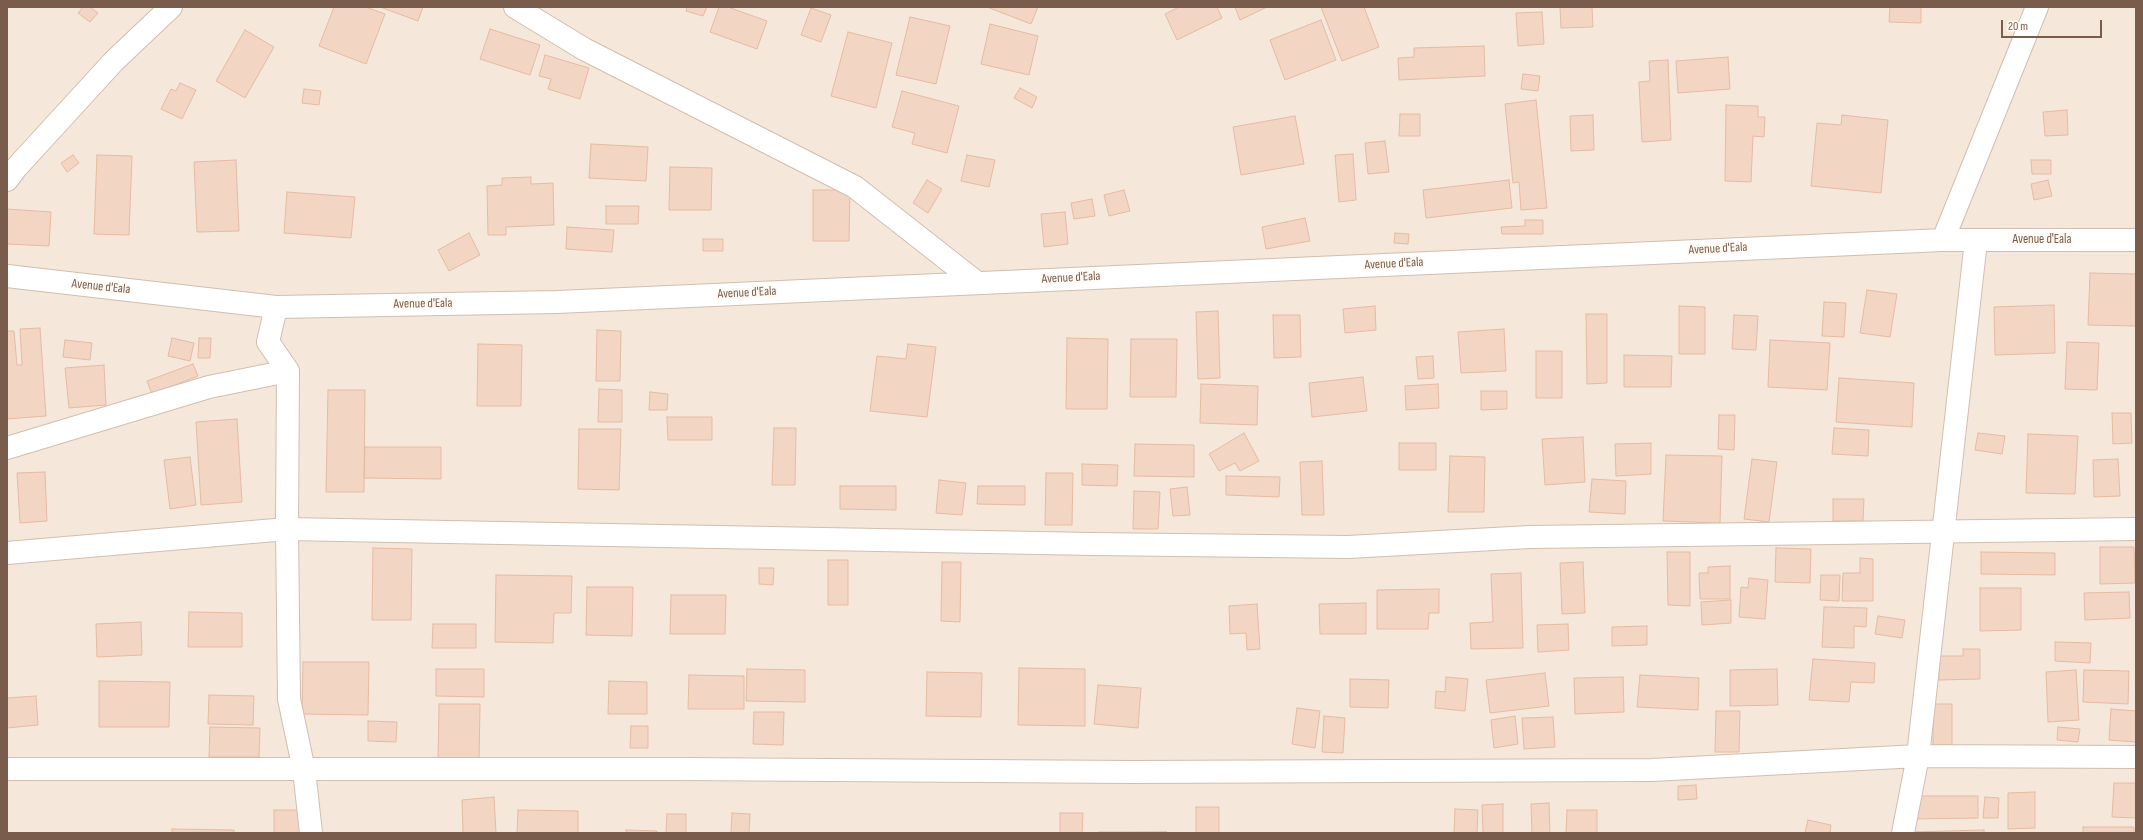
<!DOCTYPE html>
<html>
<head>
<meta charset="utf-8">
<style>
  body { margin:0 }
  #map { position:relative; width:2143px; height:840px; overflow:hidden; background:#fdf6ec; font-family:"Sofia Sans Condensed",sans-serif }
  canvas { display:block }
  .frame { position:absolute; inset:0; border:8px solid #7a5c4d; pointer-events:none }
  .scale { position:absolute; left:2001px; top:20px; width:101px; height:18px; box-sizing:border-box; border:2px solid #7a5c4d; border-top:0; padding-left:5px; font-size:12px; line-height:14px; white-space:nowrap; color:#7a5c4d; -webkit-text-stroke:3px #fffaf3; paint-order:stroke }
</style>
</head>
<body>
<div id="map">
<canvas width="2143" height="840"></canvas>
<div class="frame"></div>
<div class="scale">20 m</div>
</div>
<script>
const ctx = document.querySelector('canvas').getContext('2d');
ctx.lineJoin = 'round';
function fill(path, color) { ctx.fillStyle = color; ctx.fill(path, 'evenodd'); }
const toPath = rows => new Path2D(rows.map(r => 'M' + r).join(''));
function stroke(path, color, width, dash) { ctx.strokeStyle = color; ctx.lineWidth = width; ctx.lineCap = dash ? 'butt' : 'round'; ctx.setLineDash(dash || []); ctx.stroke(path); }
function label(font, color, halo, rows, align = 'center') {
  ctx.font = font + ' "Sofia Sans Condensed",sans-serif'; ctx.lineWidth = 4; ctx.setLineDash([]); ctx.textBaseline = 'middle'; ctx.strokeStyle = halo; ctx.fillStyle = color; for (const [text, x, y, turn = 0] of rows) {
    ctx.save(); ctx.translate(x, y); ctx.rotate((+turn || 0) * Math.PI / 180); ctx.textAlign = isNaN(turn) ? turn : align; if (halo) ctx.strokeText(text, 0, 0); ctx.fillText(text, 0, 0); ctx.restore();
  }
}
fill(toPath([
  [7,7,2136,7,2136,833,7,833]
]), '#f5e8da');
const building = toPath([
  [83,7,90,7,98,13,90,22,78,13,83,7],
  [334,7,366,7,385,14,366,64,319,46,334,7],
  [380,7,423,7,418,21,380,7],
  [687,7,707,7,703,16,686,11,687,7],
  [719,7,728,7,767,21,757,49,710,32,719,7],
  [987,7,1038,7,1031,24,987,7],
  [1179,7,1217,7,1222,18,1177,40,1165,14,1179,7],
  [1235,7,1267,7,1240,20,1235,7],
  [1321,7,1364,7,1379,47,1342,61,1321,7],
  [1560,7,1592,7,1593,27,1561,28,1560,7],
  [1890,7,1921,7,1921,23,1889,22,1890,7],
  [811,8,831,15,821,42,801,35,811,8],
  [1542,12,1544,44,1518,46,1516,13,1542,12],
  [910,17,950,26,936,84,896,75,910,17],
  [1321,20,1336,60,1285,80,1270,40,1321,20],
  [990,24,1038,36,1029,75,981,64,990,24],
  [490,29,540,45,530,75,480,59,490,29],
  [245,30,274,47,245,98,216,81,245,30],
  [848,32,892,43,876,108,831,96,848,32],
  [1484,46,1485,76,1399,80,1398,58,1414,57,1414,48,1484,46],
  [545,55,589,68,580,99,548,89,551,79,539,76,545,55],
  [1728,57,1730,89,1678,93,1676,61,1728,57],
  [1668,60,1671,140,1642,142,1639,82,1650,81,1649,61,1668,60],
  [1523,74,1540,76,1538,91,1521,89,1523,74],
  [180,83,196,90,182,119,161,109,171,89,176,91,180,83],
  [1020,88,1037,97,1032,108,1014,98,1020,88],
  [304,89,321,91,319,105,302,103,304,89],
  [902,91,959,106,947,153,912,144,915,133,892,127,902,91],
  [1536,100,1547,208,1521,210,1519,182,1513,183,1505,104,1536,100],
  [1726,105,1758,106,1758,117,1765,117,1764,137,1753,136,1751,182,1725,181,1726,105],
  [2067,110,2068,135,2045,136,2043,112,2067,110],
  [1400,114,1420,114,1420,136,1399,136,1400,114],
  [1593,115,1594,150,1571,151,1570,116,1593,115],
  [1842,115,1888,120,1881,193,1811,186,1817,123,1841,125,1842,115],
  [1295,116,1304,164,1241,175,1233,127,1295,116],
  [1385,141,1389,172,1368,174,1365,143,1385,141],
  [591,144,648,147,646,181,589,178,591,144],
  [1353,154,1356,200,1339,202,1335,155,1353,154],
  [73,155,79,163,67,172,61,163,73,155],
  [97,155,132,156,129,235,94,234,97,155],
  [967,155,995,160,989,187,961,181,967,155],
  [236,160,239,231,197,232,194,162,236,160],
  [2031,160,2051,160,2051,174,2032,174,2031,160],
  [670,167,712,168,711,210,669,210,670,167],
  [531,177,531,184,553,183,554,225,506,227,506,235,488,235,487,186,502,185,502,178,531,177],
  [927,180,942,189,928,213,913,203,927,180],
  [1509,180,1512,208,1426,218,1423,190,1509,180],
  [2048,180,2052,196,2034,200,2031,184,2048,180],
  [813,190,850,190,849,241,813,241,813,190],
  [1124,190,1130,211,1109,216,1104,195,1124,190],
  [287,192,355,197,351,238,284,233,287,192],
  [1092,199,1095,216,1074,219,1071,203,1092,199],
  [606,206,639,206,638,224,606,224,606,206],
  [7,209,51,212,49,246,7,244,7,209],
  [1065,212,1068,244,1044,247,1041,214,1065,212],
  [1305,218,1310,241,1266,249,1262,227,1305,218],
  [1525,220,1543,220,1543,234,1502,234,1501,227,1525,226,1525,220],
  [567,227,614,230,612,252,566,249,567,227],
  [469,233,480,255,449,271,438,250,469,233],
  [1395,233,1409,234,1408,244,1394,243,1395,233],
  [703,239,723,239,723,251,703,251,703,239],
  [2090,273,2136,274,2136,326,2088,325,2090,273],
  [1867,290,1897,294,1890,337,1860,333,1867,290],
  [1824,302,1846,303,1844,337,1822,336,1824,302],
  [2054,305,2055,353,1995,355,1994,307,2054,305],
  [1375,306,1376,330,1345,333,1343,309,1375,306],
  [1679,306,1705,307,1705,354,1679,354,1679,306],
  [1218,311,1220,378,1198,379,1196,312,1218,311],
  [1586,314,1607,314,1607,383,1587,384,1586,314],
  [1273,315,1300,315,1301,357,1274,358,1273,315],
  [1734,315,1758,316,1756,350,1732,349,1734,315],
  [40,328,46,416,7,419,7,331,14,331,17,365,22,365,20,329,40,328],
  [1504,329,1506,371,1461,373,1458,332,1504,329],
  [597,330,621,331,620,381,596,381,597,330],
  [172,338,194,343,190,361,168,356,172,338],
  [199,338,211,338,210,358,198,358,199,338],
  [1067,338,1108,339,1107,409,1066,409,1067,338],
  [1131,339,1177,339,1176,397,1130,397,1131,339],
  [65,340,92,343,90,360,63,357,65,340],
  [1770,340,1830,343,1827,390,1768,387,1770,340],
  [2067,342,2099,343,2097,390,2065,389,2067,342],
  [478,344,522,345,521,406,477,406,478,344],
  [908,344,936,347,927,417,870,411,877,356,906,359,908,344],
  [1536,351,1562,351,1562,398,1536,398,1536,351],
  [1624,355,1672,356,1671,387,1624,387,1624,355],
  [1433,356,1434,378,1418,379,1416,357,1433,356],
  [193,364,198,376,152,394,147,381,193,364],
  [104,365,106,405,69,408,65,368,104,365],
  [1363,377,1367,411,1312,417,1309,383,1363,377],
  [1839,378,1914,383,1912,427,1836,422,1839,378],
  [1201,384,1258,386,1257,425,1200,423,1201,384],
  [1438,384,1439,408,1406,410,1405,386,1438,384],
  [599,389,622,390,622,422,598,422,599,389],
  [328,390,365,390,364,492,326,492,328,390],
  [1481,391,1507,391,1507,409,1481,410,1481,391],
  [650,392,668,394,667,410,649,410,650,392],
  [2112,413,2131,413,2132,443,2113,444,2112,413],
  [1719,415,1735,415,1734,450,1718,449,1719,415],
  [667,417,712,417,712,440,668,440,667,417],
  [237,419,242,502,201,505,196,422,237,419],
  [774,428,796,428,795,485,772,485,774,428],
  [1834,428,1869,430,1868,456,1832,454,1834,428],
  [579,429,621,429,619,490,578,489,579,429],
  [1244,433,1259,461,1240,471,1235,463,1219,471,1209,454,1244,433],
  [1978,433,2005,436,2002,454,1975,450,1978,433],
  [2028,434,2078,436,2075,494,2026,493,2028,434],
  [1583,437,1585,482,1545,485,1542,439,1583,437],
  [1399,443,1436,443,1436,470,1399,470,1399,443],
  [1651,443,1651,474,1616,476,1615,444,1651,443],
  [1135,444,1194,445,1194,477,1134,476,1135,444],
  [365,447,441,447,441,479,364,478,365,447],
  [1666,455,1722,456,1720,523,1663,521,1666,455],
  [1450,456,1485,457,1484,512,1448,512,1450,456],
  [190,457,196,505,170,509,164,460,190,457],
  [1752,459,1777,462,1769,522,1744,519,1752,459],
  [2118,459,2120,496,2094,497,2093,460,2118,459],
  [1322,461,1324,515,1302,515,1300,462,1322,461],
  [1082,464,1118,465,1117,486,1082,485,1082,464],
  [45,472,47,521,20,523,17,473,45,472],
  [1046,473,1073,473,1072,525,1045,525,1046,473],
  [1226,476,1280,477,1279,497,1226,495,1226,476],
  [1592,479,1626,481,1625,514,1589,512,1592,479],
  [939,480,966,483,962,515,936,513,939,480],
  [840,486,896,486,896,510,840,509,840,486],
  [978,486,1025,486,1025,505,977,504,978,486],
  [1187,487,1190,515,1173,516,1170,489,1187,487],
  [1134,491,1160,492,1158,529,1133,529,1134,491],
  [1833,499,1864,499,1863,521,1833,521,1833,499],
  [2100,547,2134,547,2135,583,2100,584,2100,547],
  [373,548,412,549,411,620,372,620,373,548],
  [1776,548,1811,549,1810,583,1775,582,1776,548],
  [1667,552,1690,552,1690,606,1668,605,1667,552],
  [1981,552,2055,553,2055,575,1981,574,1981,552],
  [1860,558,1873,559,1873,601,1842,601,1843,573,1860,573,1860,558],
  [828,560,848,560,848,605,828,605,828,560],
  [942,562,961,562,960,622,941,621,942,562],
  [1583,562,1585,613,1562,614,1560,563,1583,562],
  [1730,566,1730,599,1700,599,1699,573,1708,573,1708,567,1730,566],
  [759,568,774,568,773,585,759,584,759,568],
  [1521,573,1523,648,1471,649,1470,623,1493,622,1491,574,1521,573],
  [496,575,572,576,571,613,554,613,553,643,495,642,496,575],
  [1821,575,1840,575,1839,601,1820,600,1821,575],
  [1749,578,1768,580,1765,619,1739,617,1741,587,1748,588,1749,578],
  [587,587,633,587,632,636,586,635,587,587],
  [1980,588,2021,588,2021,630,1980,631,1980,588],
  [1439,589,1439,613,1429,613,1428,629,1377,629,1377,590,1439,589],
  [2129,592,2130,618,2085,620,2084,593,2129,592],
  [671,595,726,595,725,634,670,634,671,595],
  [1731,600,1731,623,1702,625,1701,602,1731,600],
  [1366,603,1366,634,1320,634,1319,604,1366,603],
  [1257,604,1260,649,1247,650,1246,633,1230,634,1229,606,1257,604],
  [1824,607,1867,608,1866,627,1854,626,1854,648,1822,647,1824,607],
  [189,612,242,613,242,647,188,647,189,612],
  [1878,616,1905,620,1902,638,1875,634,1878,616],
  [141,622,142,655,97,657,96,624,141,622],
  [433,624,476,624,476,648,432,648,433,624],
  [1568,624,1569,650,1538,652,1537,625,1568,624],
  [1647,626,1647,645,1612,646,1612,627,1647,626],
  [2055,642,2091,643,2090,663,2055,661,2055,642],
  [1963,649,1980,649,1980,679,1939,680,1939,656,1963,656,1963,649],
  [1813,659,1875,663,1874,683,1851,682,1849,702,1809,700,1813,659],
  [303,662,369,662,368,715,302,714,303,662],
  [1019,668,1085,669,1085,726,1018,725,1019,668],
  [436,669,484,669,484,697,436,696,436,669],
  [747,669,805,670,805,702,746,701,747,669],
  [1777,669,1778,705,1730,706,1730,670,1777,669],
  [2076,670,2079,720,2048,722,2046,672,2076,670],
  [2084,670,2129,671,2128,704,2083,702,2084,670],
  [927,672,982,673,981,717,926,716,927,672],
  [1545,673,1549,706,1490,713,1486,680,1545,673],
  [689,675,744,676,744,709,688,709,689,675],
  [1640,675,1699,678,1698,710,1637,707,1640,675],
  [1446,677,1468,679,1465,711,1435,708,1436,691,1445,692,1446,677],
  [1623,677,1624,712,1575,714,1574,678,1623,677],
  [1350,679,1389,680,1388,708,1350,707,1350,679],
  [99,681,170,682,169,727,99,727,99,681],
  [609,681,647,682,647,714,608,714,609,681],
  [1098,685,1141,688,1138,728,1094,724,1098,685],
  [209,695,254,696,253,725,208,724,209,695],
  [36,696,38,725,7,728,7,698,36,696],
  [439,704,480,704,479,763,438,762,439,704],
  [1933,704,1952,704,1952,745,1933,745,1933,704],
  [1297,708,1320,711,1315,748,1292,744,1297,708],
  [2111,709,2136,711,2136,742,2109,740,2111,709],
  [1716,711,1740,711,1739,752,1715,752,1716,711],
  [754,712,784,712,783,745,753,744,754,712],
  [1324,716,1345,718,1343,753,1322,752,1324,716],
  [1515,716,1518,744,1494,748,1491,720,1515,716],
  [1553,717,1555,747,1524,749,1522,718,1553,717],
  [368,721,397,722,396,742,368,741,368,721],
  [631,726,648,726,648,748,630,748,631,726],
  [210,727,260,728,259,757,209,757,210,727],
  [2058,727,2080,729,2078,742,2057,740,2058,727],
  [2114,783,2136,783,2136,818,2112,817,2114,783],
  [1696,785,1697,799,1678,800,1678,786,1696,785],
  [2035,792,2035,828,2008,829,2008,793,2035,792],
  [1912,796,1978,796,1978,818,1912,819,1912,796],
  [494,797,496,833,463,833,462,800,494,797],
  [1985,797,1999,798,1998,818,1983,818,1985,797],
  [1549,803,1550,833,1532,833,1531,804,1549,803],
  [1503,804,1503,833,1483,833,1482,805,1503,804],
  [1196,807,1219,807,1219,833,1196,833,1196,807],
  [1455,809,1478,810,1477,833,1454,833,1455,809],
  [274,810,305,810,304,833,274,833,274,810],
  [518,810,578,811,578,833,517,833,518,810],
  [1567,810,1597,810,1597,833,1566,833,1567,810],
  [732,813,750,814,749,833,731,833,732,813],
  [1060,813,1083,813,1082,833,1060,833,1060,813],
  [667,814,686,814,686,833,666,833,667,814],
  [1808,820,1831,825,1830,833,1805,833,1808,820],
  [2083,827,2134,827,2134,833,2083,833,2083,827],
  [172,829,234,830,234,833,172,833,172,829],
  [626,830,657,831,657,833,626,833,626,830],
  [1984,830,1984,833,1912,833,1912,832,1984,830],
  [1099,832,1167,832,1099,833,1099,832]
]);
fill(building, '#f3d5c3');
stroke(building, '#e6bba3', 1);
const minor = toPath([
  [515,7,584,49,855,187,976,282],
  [7,180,16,168,114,61,171,7],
  [1943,240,2037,7],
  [7,276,276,307,557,302,1943,240,2136,240],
  [288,371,287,529,289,699,304,770,311,833],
  [7,448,209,387,288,371,268,342,276,307],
  [7,553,287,529,1092,544,1348,547,1530,537,2136,529],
  [7,769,678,769,1132,772,1652,770,1918,756,2136,757],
  [1903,833,1918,756,1976,241]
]);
stroke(minor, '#d1beb0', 24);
stroke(minor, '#fff', 22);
label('13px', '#7a5c4d', '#fffaf3', [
  ["Avenue d'Eala",2042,240],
  ["Avenue d'Eala",1718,249,-3],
  ["Avenue d'Eala",1394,264,-3],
  ["Avenue d'Eala",1071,278,-3],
  ["Avenue d'Eala",101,287,6],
  ["Avenue d'Eala",747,293,-3],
  ["Avenue d'Eala",423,304,-1]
]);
</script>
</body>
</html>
